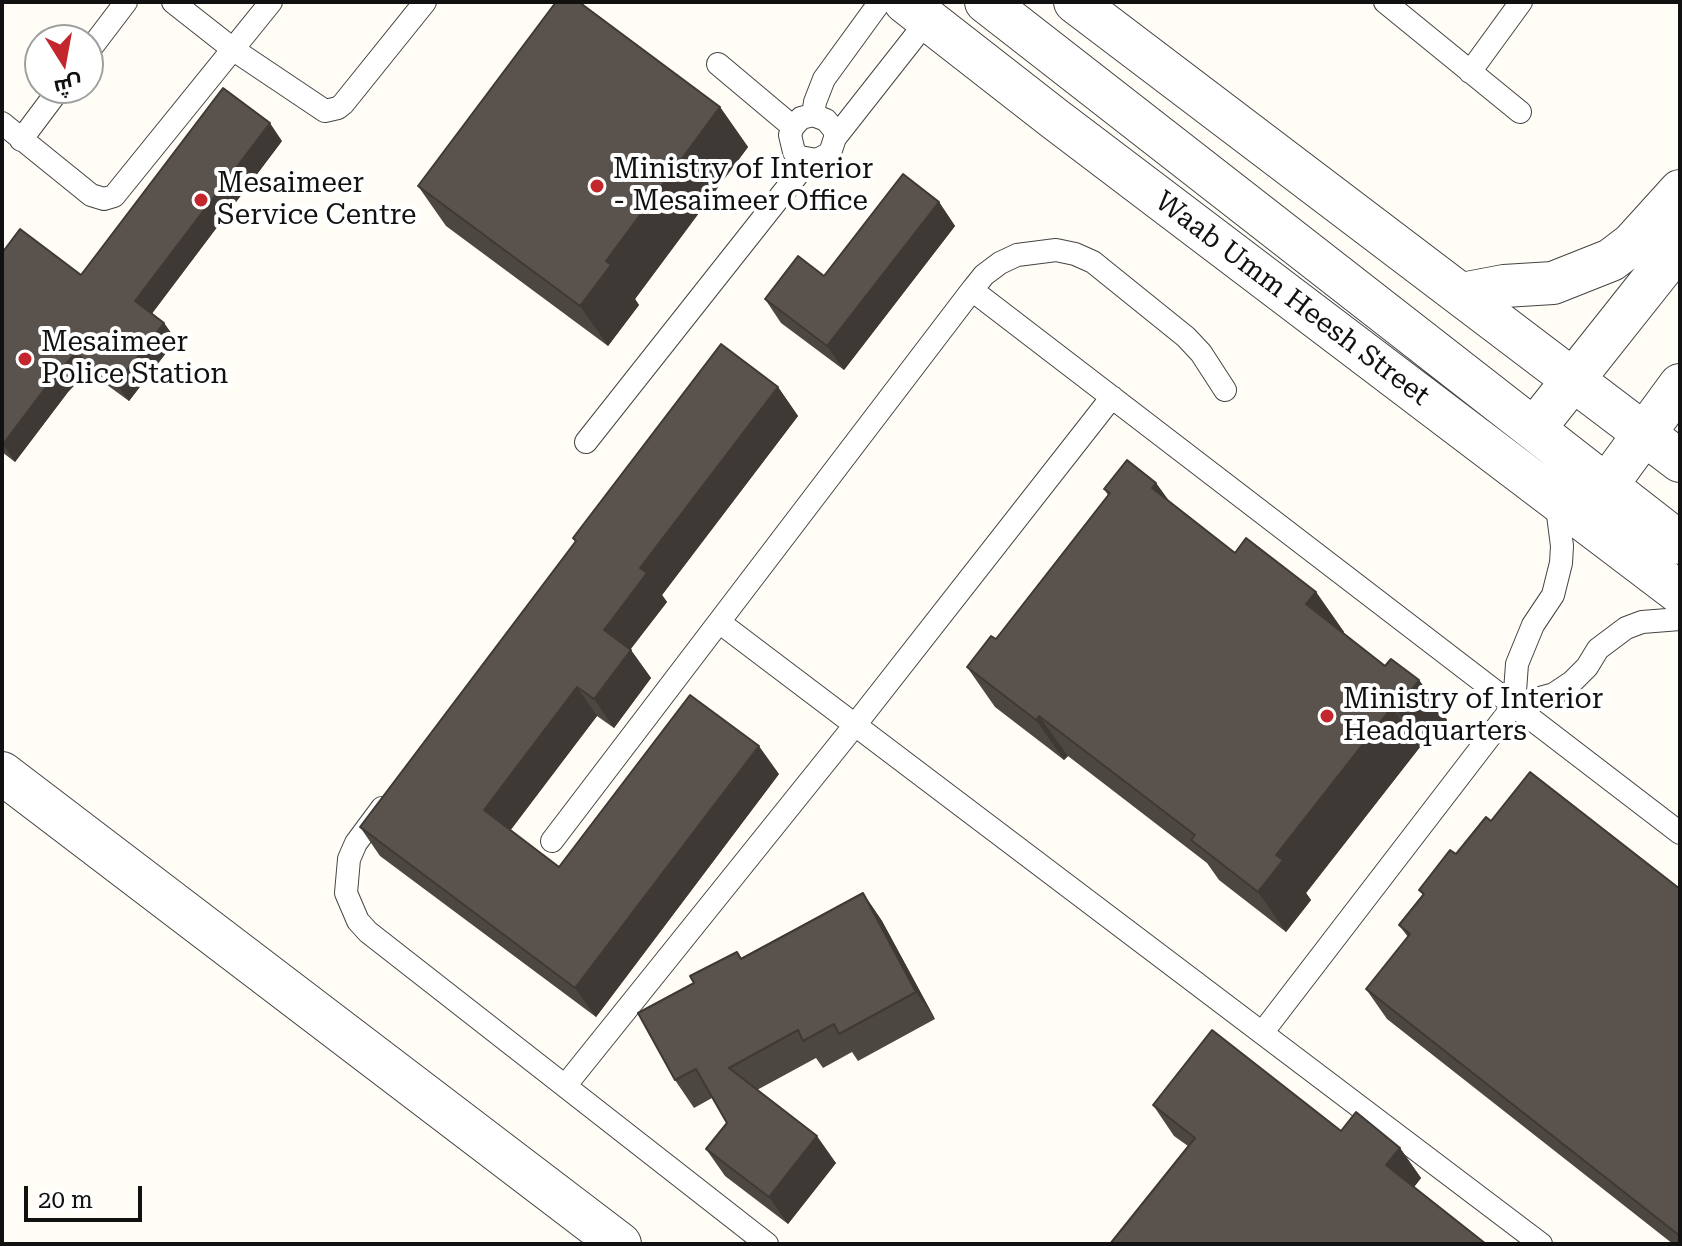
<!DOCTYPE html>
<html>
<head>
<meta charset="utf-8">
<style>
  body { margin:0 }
  #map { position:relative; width:1682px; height:1246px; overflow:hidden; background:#fffdf5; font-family:"Roboto Serif",Cairo,serif }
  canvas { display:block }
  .frame { position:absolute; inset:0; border:4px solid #111; pointer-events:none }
  .north { position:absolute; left:24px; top:24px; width:80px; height:80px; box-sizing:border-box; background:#fff; border:2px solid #a0a0a0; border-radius:50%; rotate:169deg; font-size:22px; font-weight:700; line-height:32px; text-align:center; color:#111 }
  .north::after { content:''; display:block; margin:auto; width:28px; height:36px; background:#c4262e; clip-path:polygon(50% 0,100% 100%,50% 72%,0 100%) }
  .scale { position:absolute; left:24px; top:1186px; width:118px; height:36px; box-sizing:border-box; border:4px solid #111; border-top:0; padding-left:10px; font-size:24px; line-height:28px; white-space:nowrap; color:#111; -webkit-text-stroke:6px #fff; paint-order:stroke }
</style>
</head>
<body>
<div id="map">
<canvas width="1682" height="1246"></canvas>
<div class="frame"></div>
<div class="north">ش</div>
<div class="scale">20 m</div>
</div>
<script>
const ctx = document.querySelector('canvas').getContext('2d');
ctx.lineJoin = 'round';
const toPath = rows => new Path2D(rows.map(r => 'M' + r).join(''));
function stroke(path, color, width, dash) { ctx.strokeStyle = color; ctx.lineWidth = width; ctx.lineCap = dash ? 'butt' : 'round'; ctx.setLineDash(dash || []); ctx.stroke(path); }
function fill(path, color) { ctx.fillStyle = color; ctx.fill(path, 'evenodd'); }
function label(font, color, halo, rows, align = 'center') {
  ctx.font = font + ' "Roboto Serif",serif'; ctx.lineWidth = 8; ctx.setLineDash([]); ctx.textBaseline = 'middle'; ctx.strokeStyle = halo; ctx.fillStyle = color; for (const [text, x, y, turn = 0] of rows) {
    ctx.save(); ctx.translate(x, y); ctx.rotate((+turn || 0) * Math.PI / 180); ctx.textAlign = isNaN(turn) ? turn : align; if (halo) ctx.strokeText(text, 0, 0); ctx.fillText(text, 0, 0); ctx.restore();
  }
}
const service = toPath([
  [173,2,234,50,325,111,338,108,343,104,425,2],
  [1385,2,1520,112],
  [88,52,126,2],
  [718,64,793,127],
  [1470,72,1521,2],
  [813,115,815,102,824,79,880,2],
  [2,123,91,195,104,199,114,196,271,2],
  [835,138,835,131,826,120,813,115,801,118,793,127,790,135,794,152,800,157,817,160,830,153,835,138,927,21],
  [21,140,60,88],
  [972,290,1680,833],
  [586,442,809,160],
  [719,622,1541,1244],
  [1514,705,1554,694,1572,682,1587,667,1598,649,1626,628,1642,622,1680,619],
  [382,808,356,843,349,859,346,893,358,921,368,932,767,1244],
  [552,841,972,290,984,275,1000,263,1017,255,1056,250,1075,254,1093,262,1186,337,1201,353,1225,390],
  [1262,1033,1514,705,1517,664,1533,625,1553,595,1561,563,1562,546,1556,499],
  [565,1086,855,725,1112,397]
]);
const minor = toPath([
  [905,2,1055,119,1680,593],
  [986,2,1680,543],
  [1075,2,1680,461],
  [1462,294,1504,286,1553,283,1611,260,1632,244,1680,191],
  [1534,429,1680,245],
  [1606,486,1680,385],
  [2,773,620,1244]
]);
stroke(service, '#444', 24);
stroke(minor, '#444', 44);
stroke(service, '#fff', 22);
stroke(minor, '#fff', 42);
fill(toPath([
  [720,107,748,147,635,299,639,305,608,346,446,226,418,186],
  [282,141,152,313,164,323,176,340,129,401,88,371,68,392,15,462,2,452,2,253,81,275],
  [939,202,955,226,844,370,781,323,765,299,824,276],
  [778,387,798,416,662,595,667,602,630,649,651,678,614,728,597,716,510,830,559,867,779,774,596,1017,380,856,360,827,576,542,573,538],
  [1156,483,1170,502,1235,553,1316,592,1344,632,1343,633,1385,666,1419,680,1447,720,1424,750,1420,747,1306,893,1311,900,1286,932,1219,880,1207,863,1068,756,1064,760,995,707,967,667,996,639,1108,495,1104,489],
  [1491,821,1680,889,1680,1244,1673,1244,1387,1019,1366,989,1408,937,1399,925,1423,895,1419,890],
  [863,893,882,921,935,1019,858,1061,852,1052,823,1068,816,1058,757,1090,836,1163,788,1224,725,1176,706,1149,727,1123,712,1098,694,1108,675,1080,694,983,737,952,741,958],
  [1153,1105,1341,1131,1400,1148,1421,1178,1414,1187,1188,1146,1174,1136]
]), '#4d4742');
fill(toPath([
  [720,107,748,147,635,299,639,305,608,346,580,306,606,261],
  [270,123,282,141,148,319,135,301],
  [939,202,955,226,844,370,827,346],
  [164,323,176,340,129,401,116,384],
  [76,353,88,371,68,392,15,462,3,444,56,374],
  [778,387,798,416,662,595,667,602,624,658,604,630,640,568],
  [1156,483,1184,523,1152,488],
  [1316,592,1344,632,1334,644,1306,604],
  [631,650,651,678,614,728,594,699],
  [1419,680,1447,720,1424,750,1396,710],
  [577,687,597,716,504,839,484,810],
  [1392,707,1420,747,1306,893,1311,900,1286,932,1258,892,1276,855],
  [1039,716,1068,756,1064,760,1036,720],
  [759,746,779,774,596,1017,575,988],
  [863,893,882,921,935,1019,916,992],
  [817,1136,836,1163,788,1224,769,1197],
  [1400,1148,1421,1178,1407,1196,1386,1165]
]), '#3f3936');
const building = toPath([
  [556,2,579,2,720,107,606,261,611,265,580,306,418,186,556,2],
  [223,88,270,123,135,301,164,323,116,384,76,353,56,374,3,444,2,253,20,229,81,275,223,88],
  [903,174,939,202,827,346,765,299,798,256,824,276,903,174],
  [721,344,778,387,640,568,647,573,604,630,631,650,594,699,577,687,484,810,559,867,690,695,759,746,575,988,360,827,576,541,573,538,721,344],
  [1127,460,1156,483,1152,488,1235,553,1246,538,1316,592,1306,604,1385,666,1391,659,1419,680,1396,710,1392,707,1276,855,1283,860,1258,892,1191,840,1195,835,1039,716,1036,720,967,667,991,636,996,639,1110,493,1104,489,1127,460],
  [1530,772,1680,889,1680,1236,1366,989,1410,934,1399,925,1424,894,1419,890,1450,850,1456,854,1486,817,1491,821,1530,772],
  [863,893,916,992,839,1034,834,1024,803,1041,798,1030,729,1068,817,1136,769,1197,706,1149,727,1123,696,1069,675,1080,638,1013,694,983,690,976,737,952,741,959,863,893],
  [1212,1030,1341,1131,1356,1112,1400,1148,1386,1165,1486,1244,1110,1244,1195,1138,1153,1105,1212,1030]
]);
fill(building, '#5a524d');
stroke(building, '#3f3936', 2);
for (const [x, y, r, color] of [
  [597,186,8,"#c4262e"],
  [201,200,8,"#c4262e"],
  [25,359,8,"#c4262e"],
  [1327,716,8,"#c4262e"]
]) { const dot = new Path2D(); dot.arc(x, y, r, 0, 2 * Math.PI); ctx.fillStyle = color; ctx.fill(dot); stroke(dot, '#fff', 3); }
label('28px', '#111', '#fff', [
  ["Ministry of Interior",613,170],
  ["- Mesaimeer Office",613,202],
  ["Mesaimeer",217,184],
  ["Service Centre",217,216],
  ["Mesaimeer",41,343],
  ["Police Station",41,375],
  ["Ministry of Interior",1343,700],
  ["Headquarters",1343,732]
], 'left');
label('28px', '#111', '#fff', [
  ["Waab Umm Heesh Street",1292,299,37]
]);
</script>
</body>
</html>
